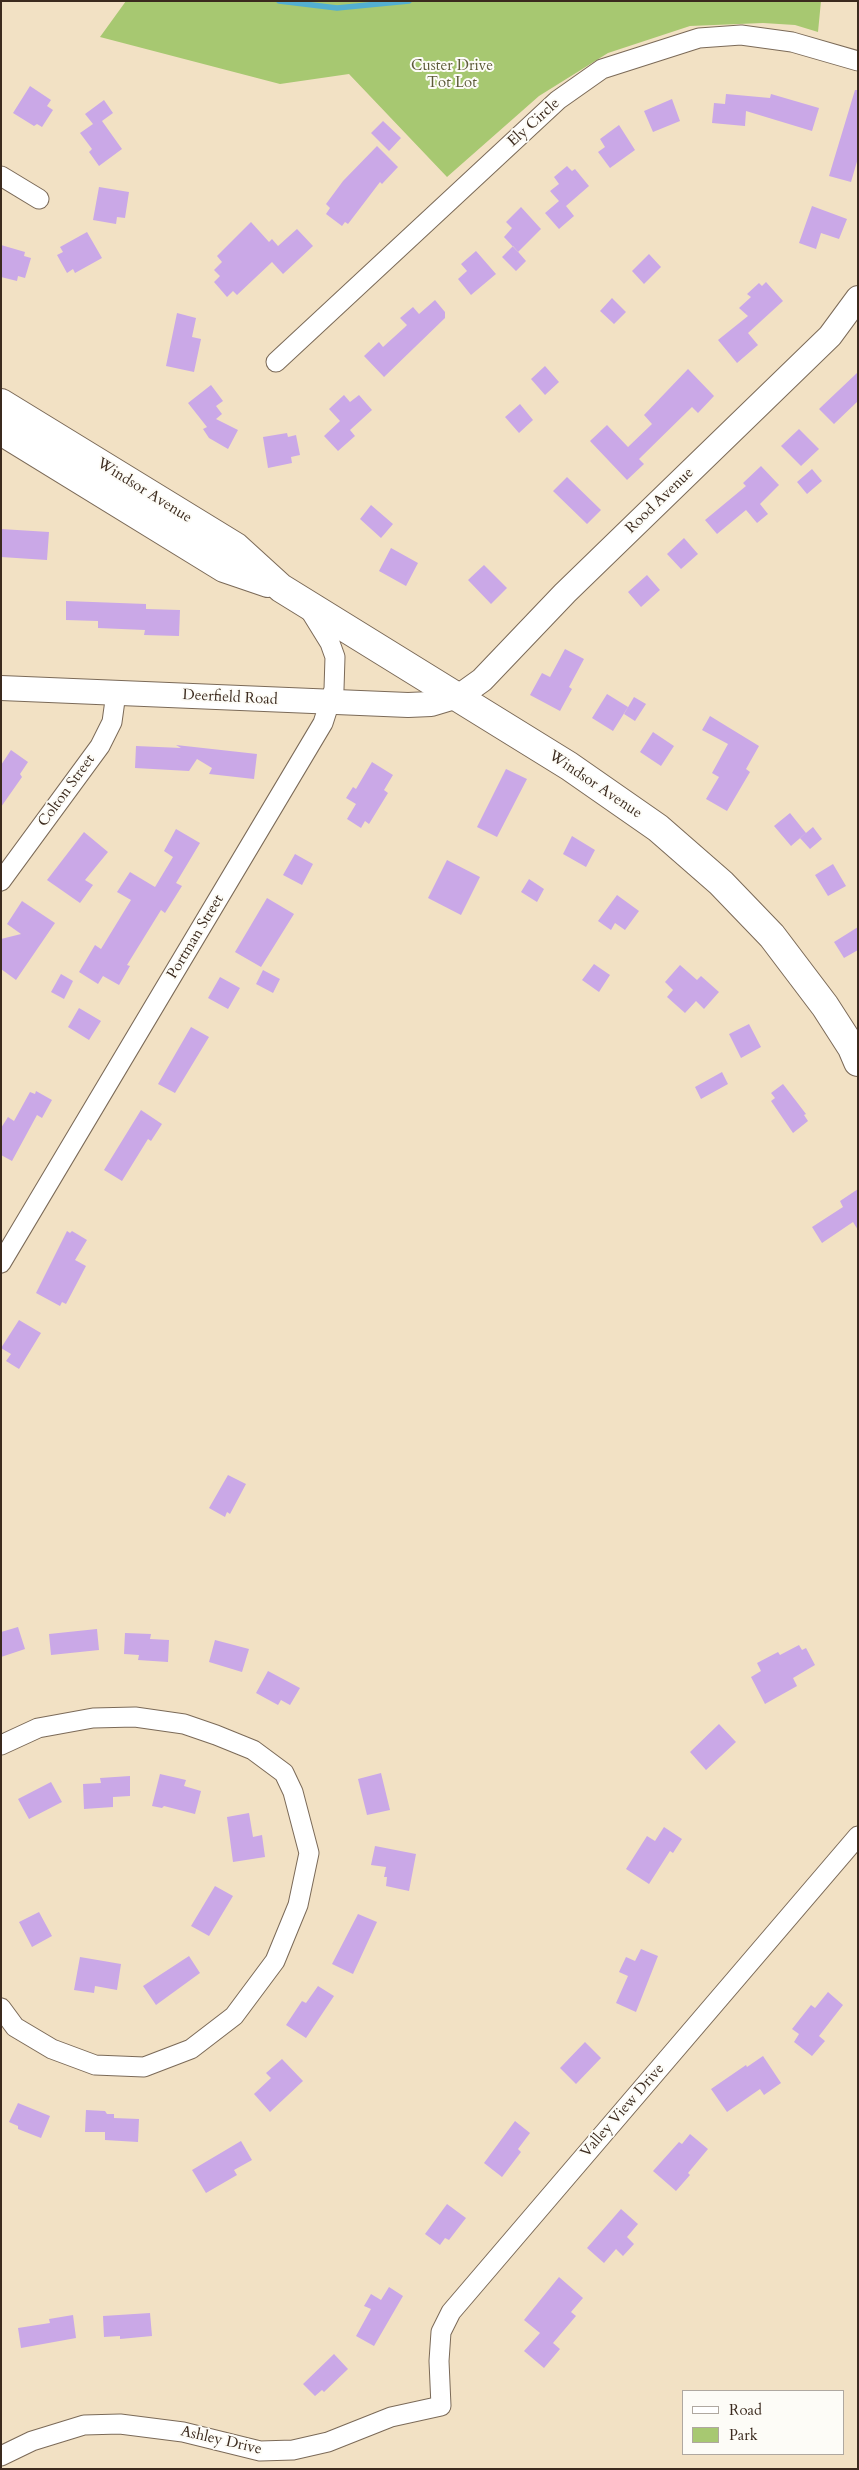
<!DOCTYPE html>
<html>
<head>
<meta charset="utf-8">
<style>
  body { margin:0 }
  #map { position:relative; width:859px; height:2470px; overflow:hidden; background:#f2e1c4; font-family:Cardo,serif }
  canvas { display:block }
  .frame { position:absolute; inset:0; border:2px solid #3b2a1e; pointer-events:none }
  .legend { position:absolute; left:682px; top:2390px; width:162px; height:65px; box-sizing:border-box; background:#fdfcf7; border:1px solid #afa8a0; margin:0; padding:6px 9px; list-style:none; font-size:15px; color:#3b2a1e }
  .legend li { display:flex; align-items:center; gap:10px; height:25px }
  .legend b { width:25px; border:1px solid #afa8a0 }
</style>
</head>
<body>
<div id="map">
<canvas width="859" height="2470"></canvas>
<div class="frame"></div>
<ul class="legend">
<li><b style="height:6px;background:#fff"></b>Road</li>
<li><b style="height:14px;background:#a7c871"></b>Park</li>
</ul>
</div>
<script>
const ctx = document.querySelector('canvas').getContext('2d');
ctx.lineJoin = 'round';
function fill(path, color) { ctx.fillStyle = color; ctx.fill(path, 'evenodd'); }
const toPath = rows => new Path2D(rows.map(r => 'M' + r).join(''));
function stroke(path, color, width, dash) { ctx.strokeStyle = color; ctx.lineWidth = width; ctx.lineCap = dash ? 'butt' : 'round'; ctx.setLineDash(dash || []); ctx.stroke(path); }
function label(font, color, halo, rows, align = 'center') {
  ctx.font = font + ' Cardo,serif'; ctx.lineWidth = 4; ctx.setLineDash([]); ctx.textBaseline = 'middle'; ctx.strokeStyle = halo; ctx.fillStyle = color; for (const [text, x, y, turn = 0] of rows) {
    ctx.save(); ctx.translate(x, y); ctx.rotate((+turn || 0) * Math.PI / 180); ctx.textAlign = isNaN(turn) ? turn : align; if (halo) ctx.strokeText(text, 0, 0); ctx.fillText(text, 0, 0); ctx.restore();
  }
}
fill(toPath([
  [126,1,821,1,818,32,795,25,763,23,690,26,608,53,539,96,447,177,349,74,280,84,100,37]
]), '#a7c871');
stroke(toPath([
  [279,1,337,8,409,1]
]), '#53afd1', 5.5);
fill(toPath([
  [30,86,51,100,47,106,53,110,42,127,37,124,34,126,13,113],
  [855,90,858,90,858,158,851,182,829,176],
  [726,94,770,98,771,94,819,108,812,131,746,111,745,126,712,123,714,103,725,104],
  [672,99,680,121,653,132,644,111],
  [104,100,113,113,102,121,122,149,99,166,89,152,92,149,80,133,93,124,85,114],
  [383,121,401,138,389,151,371,133],
  [619,125,635,150,610,168,598,152,605,147,600,139],
  [377,146,398,167,382,184,380,182,348,224,345,222,342,226,326,214,330,208,326,204,343,181],
  [567,166,572,171,575,169,589,186,566,206,574,216,559,229,545,213,559,201,550,191,559,184,554,177],
  [99,187,129,192,125,218,117,217,116,224,93,220],
  [812,206,847,219,839,239,821,233,816,249,799,243],
  [521,207,541,229,518,252,504,237,512,228,506,222],
  [251,222,269,242,272,239,278,246,297,229,313,246,283,274,272,262,237,295,233,291,227,297,214,282,220,276,214,270,222,262,217,256],
  [87,232,102,258,75,273,73,269,67,273,57,255,63,252,60,247],
  [1,245,25,252,24,256,31,258,25,278,18,276,17,281,1,277],
  [513,246,526,261,516,271,502,257],
  [476,251,496,274,471,295,458,279,467,271,461,264],
  [649,254,661,267,644,284,632,271],
  [766,282,783,301,748,333,758,345,737,363,718,340,748,316,739,308,751,297,747,294,759,283,762,286],
  [612,298,626,312,614,324,600,311],
  [435,300,445,312,445,318,384,377,364,356,379,342,383,347,404,328,407,325,400,318,413,307,419,314],
  [177,313,196,318,192,337,201,339,194,372,166,366],
  [545,366,559,382,545,395,531,379],
  [688,369,714,396,698,413,692,407,639,459,644,464,627,480,590,441,607,425,628,447,652,424,644,415],
  [858,372,858,401,834,424,819,409],
  [211,385,223,401,216,406,222,414,216,419,238,430,228,449,209,438,203,429,207,427,188,403],
  [344,395,350,402,359,395,372,410,350,430,355,436,338,451,324,436,340,421,329,409],
  [520,404,533,420,519,433,505,417],
  [799,429,819,449,801,466,781,446],
  [287,433,288,437,296,435,300,455,291,457,292,463,268,468,263,437],
  [761,466,779,485,760,504,768,514,757,523,746,510,717,534,705,520,746,486,743,483],
  [812,469,822,481,807,494,797,482],
  [567,477,601,510,587,524,553,491],
  [371,505,393,524,381,538,360,519],
  [1,529,49,532,47,560,1,557],
  [684,538,698,554,681,569,667,554],
  [391,548,418,563,406,586,379,571],
  [484,565,507,588,491,604,468,580],
  [647,575,660,590,641,607,628,592],
  [66,601,146,604,146,609,180,610,179,636,144,635,145,630,98,628,98,621,66,620],
  [565,649,584,659,569,687,572,689,560,711,530,695,542,673,550,677],
  [607,694,628,707,613,731,592,718],
  [634,697,646,704,635,721,624,714],
  [710,716,759,746,746,769,750,772,727,811,706,799,719,777,712,773,728,744,702,730],
  [653,732,674,746,661,766,640,752],
  [176,745,257,754,254,779,209,774,212,768,197,759,189,771,135,768,136,746,181,748],
  [11,750,28,762,20,774,22,777,1,807,1,765],
  [372,762,393,775,384,790,388,793,369,824,365,821,361,828,347,819,356,804,346,798,353,787,356,789],
  [506,769,527,779,497,837,477,827],
  [790,813,806,833,791,846,774,826],
  [813,827,822,839,810,849,800,838],
  [176,829,200,843,176,883,182,886,165,913,161,910,127,965,130,966,119,985,103,976,98,984,79,972,95,945,101,949,131,900,117,892,130,872,155,887,173,857,164,851],
  [84,832,108,852,85,880,93,885,80,903,47,880],
  [572,836,595,850,586,867,563,854],
  [295,854,313,864,302,885,283,875],
  [447,860,480,877,461,915,428,898],
  [833,864,846,886,828,896,815,875],
  [529,879,544,889,537,902,521,892],
  [617,895,639,911,625,930,615,923,611,930,598,921],
  [267,898,294,914,261,967,235,952],
  [22,901,55,923,16,980,1,969,1,939,21,934,7,924],
  [858,927,858,950,844,958,834,942],
  [594,964,610,975,599,992,582,980],
  [680,965,697,980,701,976,719,992,704,1009,696,1001,685,1013,667,997,673,990,665,982],
  [263,970,280,979,273,993,256,984],
  [61,974,73,981,64,999,51,992],
  [220,977,240,988,228,1009,208,998],
  [79,1008,101,1021,89,1040,68,1027],
  [749,1024,761,1047,741,1058,729,1034],
  [191,1027,209,1037,175,1093,158,1084],
  [722,1072,728,1084,701,1099,695,1087],
  [783,1084,806,1114,804,1115,808,1121,793,1133,771,1101,775,1098,771,1093],
  [36,1091,52,1100,42,1118,37,1115,12,1161,1,1155,1,1128,8,1117,14,1121,30,1092,35,1094],
  [141,1110,162,1124,151,1141,148,1139,122,1181,104,1170],
  [858,1189,858,1230,853,1222,822,1243,812,1227,843,1207,840,1201],
  [67,1231,70,1233,72,1231,87,1240,75,1260,86,1266,66,1304,62,1302,60,1306,36,1293],
  [19,1320,41,1333,19,1369,6,1361,11,1354,1,1348],
  [228,1475,246,1484,230,1514,227,1512,225,1517,209,1508],
  [18,1627,25,1649,1,1657,1,1632],
  [97,1629,99,1650,51,1655,49,1634],
  [125,1633,151,1634,150,1639,169,1640,168,1662,138,1660,139,1655,124,1654],
  [215,1640,249,1649,242,1672,209,1662],
  [799,1645,802,1650,806,1648,815,1665,793,1678,797,1686,765,1704,751,1677,761,1671,757,1663,778,1652,780,1655],
  [268,1671,300,1688,290,1705,281,1700,278,1705,256,1693],
  [719,1724,736,1742,706,1770,690,1752],
  [381,1773,390,1810,367,1815,358,1779],
  [160,1774,186,1780,184,1786,201,1791,195,1814,164,1806,162,1808,152,1806],
  [130,1776,130,1796,113,1797,113,1807,84,1809,83,1784,101,1783,100,1778],
  [51,1782,62,1802,29,1819,18,1799],
  [249,1813,253,1837,262,1835,265,1857,233,1862,227,1817],
  [664,1827,682,1839,673,1853,670,1851,649,1884,626,1869,647,1836,655,1841],
  [375,1846,416,1854,409,1891,386,1886,387,1877,384,1877,386,1867,371,1865],
  [215,1886,233,1896,209,1936,191,1926],
  [39,1912,52,1936,32,1947,19,1922],
  [358,1914,377,1922,353,1974,332,1964],
  [641,1949,658,1956,636,2012,616,2003,628,1976,619,1972,626,1957,635,1961],
  [189,1956,200,1973,156,2005,143,1986],
  [80,1957,121,1964,117,1990,95,1986,94,1993,74,1990],
  [318,1986,334,1996,306,2038,286,2025,302,2001,306,2003],
  [828,1992,843,2005,819,2036,825,2041,812,2056,794,2042,799,2034,792,2029,811,2005,815,2008],
  [585,2042,601,2058,576,2084,560,2068],
  [763,2056,781,2083,764,2095,760,2089,727,2112,711,2089,746,2065,747,2067],
  [282,2059,303,2081,270,2112,254,2094,271,2078,266,2073],
  [18,2103,50,2116,41,2138,18,2129,18,2126,9,2122],
  [86,2110,105,2111,107,2114,114,2114,114,2118,139,2119,138,2142,105,2140,105,2132,85,2132],
  [515,2121,530,2133,518,2149,521,2152,502,2177,484,2163],
  [690,2134,708,2149,688,2173,690,2175,676,2191,653,2171,679,2142,682,2144],
  [241,2141,252,2160,234,2170,237,2175,206,2193,192,2170],
  [447,2204,466,2218,449,2240,445,2238,440,2245,425,2234],
  [621,2209,638,2224,627,2237,634,2244,623,2256,616,2249,604,2263,587,2248],
  [559,2277,583,2298,571,2312,576,2316,553,2343,560,2349,544,2368,524,2351,540,2333,524,2320],
  [389,2287,403,2296,374,2346,356,2336,371,2309,364,2306,371,2294,381,2300],
  [150,2313,152,2336,120,2339,120,2336,104,2337,103,2316],
  [73,2315,76,2338,21,2348,18,2328,50,2323,49,2319],
  [334,2354,348,2369,324,2392,322,2390,315,2396,303,2384]
]), '#caa8e7');
const minor = toPath([
  [1,176,39,199],
  [276,362,558,100,602,69,699,38,741,35,792,42,858,61],
  [1,881,100,746,112,722,116,693],
  [1,1263,323,723,334,689,335,657,330,643,309,609],
  [1,1745,38,1728,93,1718,135,1717,184,1724,216,1735,253,1750,284,1773,293,1792,309,1853,298,1905,275,1961,234,2016,191,2049,144,2067,95,2065,52,2049,15,2027,1,2008],
  [1,2456,32,2441,84,2425,120,2424,183,2432,260,2451,293,2450,328,2442,391,2417,441,2406,439,2361,441,2332,451,2312,858,1836]
]);
const tertiary = toPath([
  [1,688,408,705,431,704,461,695,482,680,565,593,830,336,858,298]
]);
const primary = toPath([
  [1,403,236,547,281,588,569,766,658,828,721,883,772,936,825,1006,852,1048,858,1062],
  [1,431,224,568,268,583]
]);
stroke(minor, '#7b6a58', 21);
stroke(tertiary, '#7b6a58', 26);
stroke(primary, '#7b6a58', 30);
stroke(minor, '#fff', 19);
stroke(tertiary, '#fff', 24);
stroke(primary, '#fff', 28);
label('15px', '#5b5937', '#fdfcf7', [
  ["Custer Drive",452,67],
  ["Tot Lot",452,84]
]);
label('15px', '#3b2a1e', '#fdfcf7', [
  ["Ely Circle",534,123,-42],
  ["Windsor Avenue",144,491,32],
  ["Rood Avenue",660,501,-44],
  ["Deerfield Road",230,698,3],
  ["Windsor Avenue",595,785,34],
  ["Colton Street",67,791,-54],
  ["Portman Street",196,937,-59],
  ["Valley View Drive",623,2111,-49],
  ["Ashley Drive",221,2441,13]
]);
</script>
</body>
</html>
